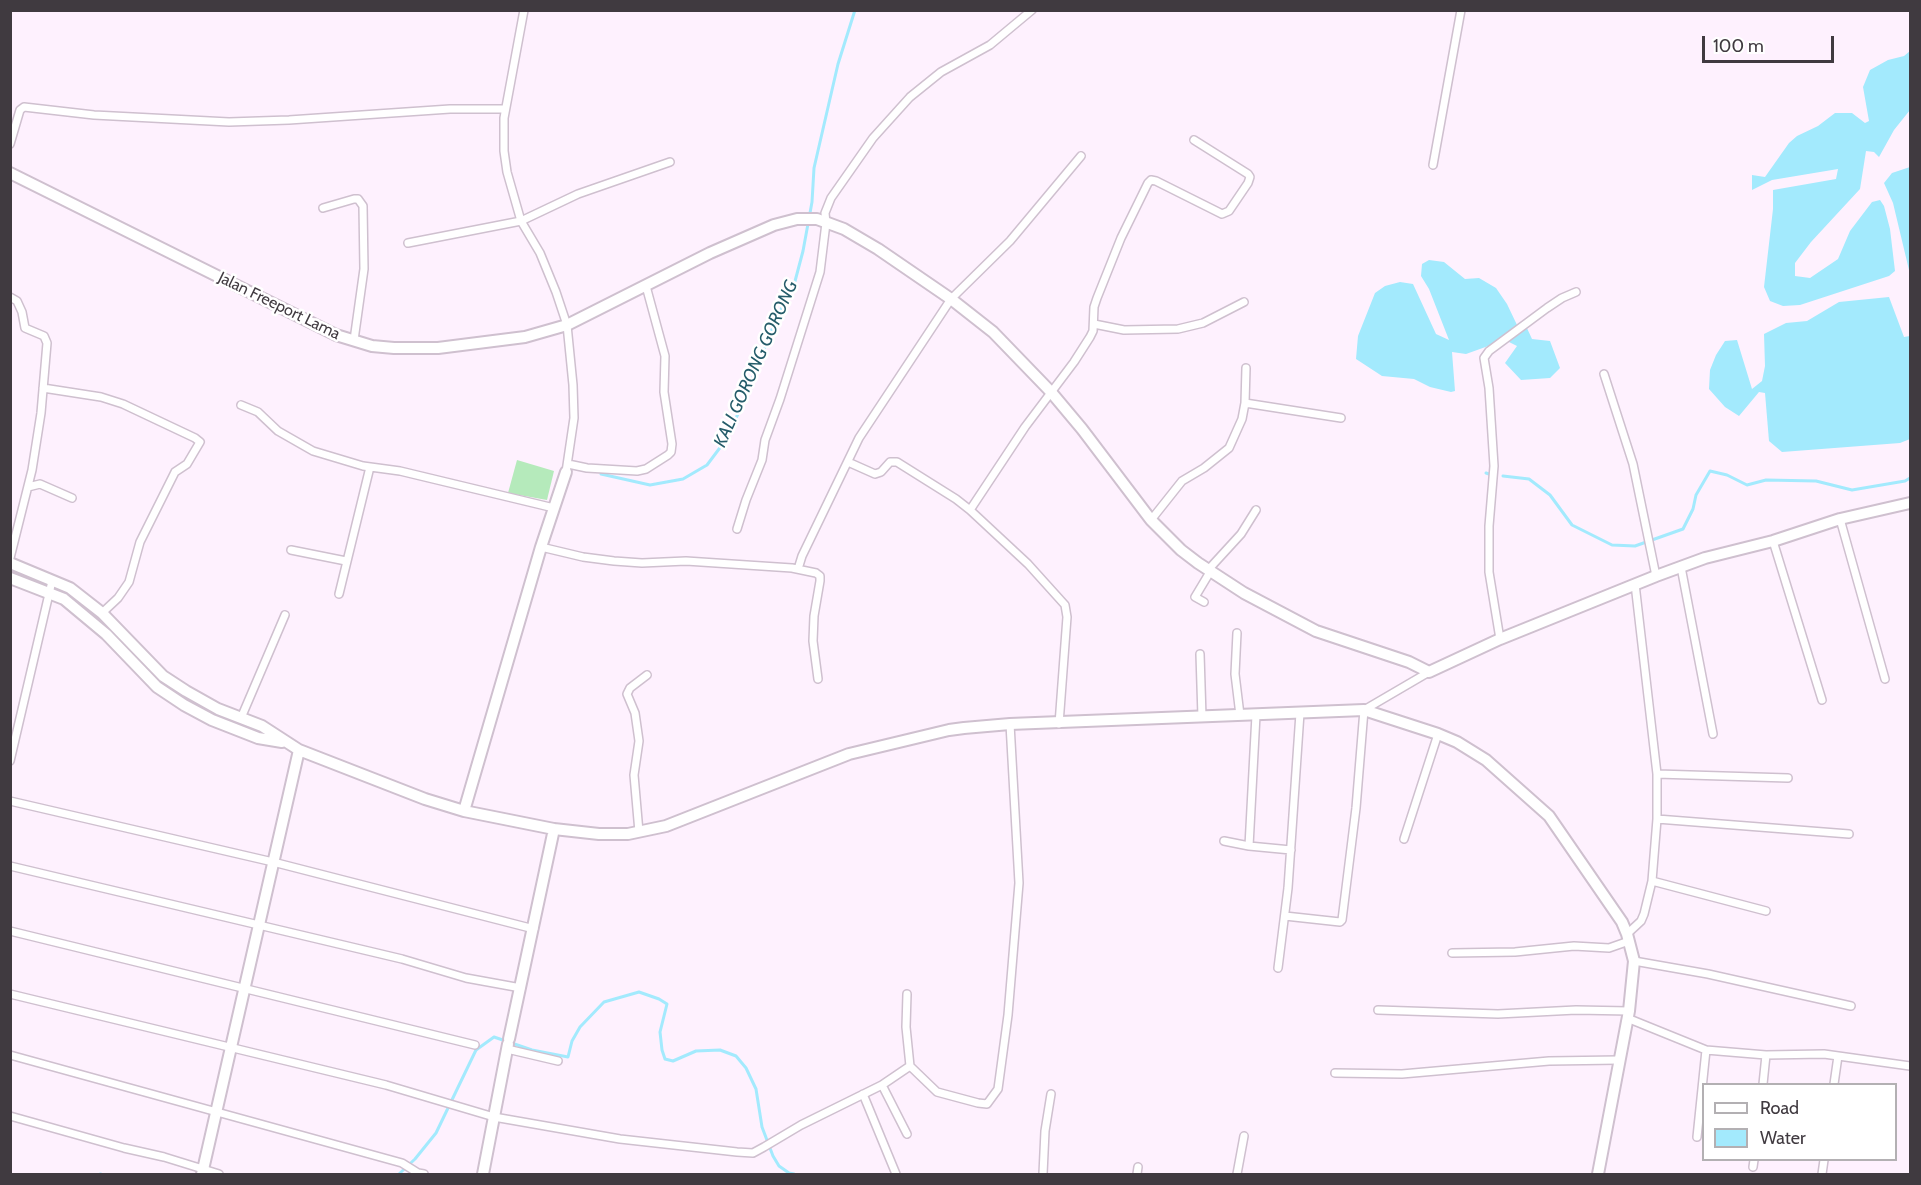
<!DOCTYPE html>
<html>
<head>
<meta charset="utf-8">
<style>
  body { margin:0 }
  #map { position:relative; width:1921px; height:1185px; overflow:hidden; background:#fef1fe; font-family:Cabin,sans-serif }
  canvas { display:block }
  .frame { position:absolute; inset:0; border:12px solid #403a40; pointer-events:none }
  .legend { position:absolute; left:1702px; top:1083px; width:195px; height:78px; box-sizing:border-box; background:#fff; border:2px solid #b3b0b3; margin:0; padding:8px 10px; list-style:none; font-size:18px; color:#403a40 }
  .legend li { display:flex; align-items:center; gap:12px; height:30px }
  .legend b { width:30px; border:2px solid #b3b0b3 }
  .scale { position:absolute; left:1702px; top:36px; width:132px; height:27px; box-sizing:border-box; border:3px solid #403a40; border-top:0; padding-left:8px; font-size:18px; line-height:21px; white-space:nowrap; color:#403a40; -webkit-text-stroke:4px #fff; paint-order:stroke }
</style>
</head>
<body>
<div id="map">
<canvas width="1921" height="1185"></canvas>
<div class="frame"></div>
<ul class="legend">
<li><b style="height:8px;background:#fff"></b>Road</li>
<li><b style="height:16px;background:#a3eafd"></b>Water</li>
</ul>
<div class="scale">100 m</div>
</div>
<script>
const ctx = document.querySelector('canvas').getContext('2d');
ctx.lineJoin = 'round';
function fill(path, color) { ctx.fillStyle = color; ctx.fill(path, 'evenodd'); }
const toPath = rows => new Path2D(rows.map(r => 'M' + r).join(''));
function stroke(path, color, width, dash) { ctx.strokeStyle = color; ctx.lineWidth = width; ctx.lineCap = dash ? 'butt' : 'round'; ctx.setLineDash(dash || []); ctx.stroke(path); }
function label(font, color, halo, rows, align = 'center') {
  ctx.font = font + ' Cabin,sans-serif'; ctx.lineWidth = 5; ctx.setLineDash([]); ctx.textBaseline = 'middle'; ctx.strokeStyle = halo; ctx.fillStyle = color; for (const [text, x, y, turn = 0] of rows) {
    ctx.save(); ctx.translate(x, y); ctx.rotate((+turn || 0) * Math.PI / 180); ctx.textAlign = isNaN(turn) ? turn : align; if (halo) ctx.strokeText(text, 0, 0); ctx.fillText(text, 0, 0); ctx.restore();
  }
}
fill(toPath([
  [517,460,554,471,547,500,508,493]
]), '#b5eabb');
fill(toPath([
  [1910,51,1910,110,1894,130,1879,157,1874,152,1866,151,1860,189,1811,242,1795,263,1795,276,1810,278,1838,259,1850,231,1872,202,1880,200,1884,206,1890,229,1895,271,1889,276,1800,305,1783,306,1770,301,1764,287,1773,209,1773,190,1836,179,1838,169,1772,180,1752,190,1752,175,1765,177,1789,143,1797,136,1818,126,1835,113,1852,113,1865,123,1869,121,1863,87,1870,70,1888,60,1904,56],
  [1910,167,1910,269,1909,270,1893,203,1884,183,1892,173],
  [1429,260,1444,262,1465,279,1479,278,1496,288,1507,304,1517,325,1526,326,1532,339,1550,341,1560,368,1550,378,1521,380,1505,363,1517,346,1505,340,1466,354,1452,352,1455,391,1451,392,1430,387,1414,379,1382,376,1356,359,1358,336,1375,293,1385,286,1400,282,1413,284,1436,334,1449,340,1429,289,1421,276,1422,264],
  [1889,297,1904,337,1910,336,1910,439,1900,443,1782,452,1769,441,1765,393,1759,392,1739,416,1725,407,1709,389,1710,370,1716,355,1725,341,1737,340,1752,389,1762,381,1765,366,1764,334,1786,323,1807,321,1839,302]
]), '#a3eafd');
stroke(toPath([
  [1486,473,1489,474],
  [601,474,650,485,683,479,707,465,722,445,738,414,777,317,794,285,803,251,812,202,814,168,838,64,855,10],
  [1503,476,1529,479,1550,495,1572,525,1612,545,1635,546,1683,529,1693,509,1696,495,1710,471,1727,475,1747,485,1766,480,1816,481,1852,490,1905,481,1910,478],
  [10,1174,11,1174],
  [100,1174,101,1174],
  [399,1174,415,1159,436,1133,476,1050,494,1037,532,1050,568,1057,572,1041,580,1027,604,1002,639,992,659,999,667,1004,660,1032,662,1050,665,1059,673,1061,696,1051,720,1050,736,1056,746,1068,756,1089,762,1127,773,1156,779,1166,789,1173,794,1174]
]), '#a3eafd', 3);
const street = toPath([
  [524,10,504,118,504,151,507,172,521,221,540,253,556,292,567,325,573,385,574,418,566,472],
  [10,144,20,110,24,107,94,115,229,122,289,120,450,109,505,109],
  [1433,165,1461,10],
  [323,208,354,199,358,199,363,206,364,269,354,340],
  [408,243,521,221,578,194,670,162],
  [10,297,17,301,22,312,25,328,44,336,47,343,41,413,32,470,10,558],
  [1094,324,1124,330,1178,329,1203,323,1244,302],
  [1604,374,1633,464,1656,576],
  [43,388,101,397,123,404,195,438,200,442,187,464,175,472,140,542,129,582,118,598,102,613],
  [1245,403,1341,418],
  [241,405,258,412,278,431,313,451,363,466,400,471,554,508],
  [848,462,875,474,881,472,890,462,897,462,956,499,970,510],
  [568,464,587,468,637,471,646,469,668,455,671,452,672,444,664,392,665,356,646,286],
  [28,487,40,484,72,498],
  [1840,519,1885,679],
  [1151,520,1182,481,1204,468,1229,448,1242,419,1245,403,1246,368],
  [737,529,746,500,762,460,765,440,780,399,820,272,826,223,825,213,831,198,873,138,910,97,941,72,990,45,1032,10],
  [1773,541,1822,700],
  [541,547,583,557,614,561,642,563,686,561,792,568,816,573,820,576,820,581,814,616,813,641,818,679],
  [291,550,346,561],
  [1681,567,1713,734],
  [798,569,802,556,859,438,951,299,1010,241,1081,156],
  [1208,570,1241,534,1256,510],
  [339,594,370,467],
  [1204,602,1195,597,1210,572],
  [1237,633,1235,674,1240,715],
  [1500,639,1489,572,1489,526,1494,466,1489,388,1484,358,1489,351,1547,308,1562,298,1576,292],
  [1200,654,1202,717],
  [241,718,285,615],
  [1059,724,1067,617,1065,605,1028,564,970,510,1025,427,1074,362,1090,337,1093,331,1094,307,1097,298,1121,238,1148,183,1151,180,1156,181,1222,214,1229,211,1248,183,1250,177,1248,174,1194,140],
  [10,761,52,581],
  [1657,774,1788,778],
  [10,801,273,862,534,929],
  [1657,819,1849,834],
  [639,832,634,775,639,741,635,713,627,694,630,688,647,675],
  [1404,839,1438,734],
  [1224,841,1249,846,1291,850],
  [1249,846,1256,715],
  [10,866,402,959,466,978,521,988],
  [1652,881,1766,911],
  [1285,916,1340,922,1342,920,1356,808,1364,710,1429,672],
  [10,931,475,1045],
  [1627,934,1641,921,1644,914,1652,881,1657,819,1657,774,1635,584],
  [1452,953,1515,952,1574,946,1609,948,1629,941],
  [1634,961,1708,974,1851,1006],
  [1278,968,1288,888,1300,713],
  [10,994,386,1085,494,1117,620,1139,737,1152,753,1153,764,1147,801,1125,882,1085,910,1066,937,1092,978,1103,987,1104,998,1089,1008,1015,1019,883,1010,724],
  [907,994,906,1027,910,1066],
  [1378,1010,1498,1014,1576,1010,1629,1011],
  [1627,1018,1706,1050,1766,1055,1824,1054,1910,1066],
  [507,1049,558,1061],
  [10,1055,402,1163,418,1173,424,1174],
  [1335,1073,1402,1074,1549,1061,1619,1060],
  [1763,1084,1766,1055],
  [1834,1084,1838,1056],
  [882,1085,907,1134],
  [863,1094,896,1174],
  [10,1116,124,1148,164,1157,219,1174],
  [1697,1137,1706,1050],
  [1753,1167,1754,1160],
  [1043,1174,1045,1131,1051,1094],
  [1137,1174,1138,1167],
  [1237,1174,1244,1136],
  [1822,1174,1824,1160]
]);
const secondary = toPath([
  [10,173,336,335,372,346,394,348,438,348,525,337,567,325,710,253,774,225,797,219,817,219,844,229,878,249,951,299,993,332,1051,392,1082,429,1151,520,1181,550,1198,563,1244,593,1316,631,1409,662,1429,672,1500,639,1656,576,1705,558,1773,541,1840,519,1910,503],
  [10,563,70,588,102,613,163,676,186,691,218,709,262,726,299,750,425,799,464,811,554,829,599,834,628,834,666,826,849,754,949,730,964,728,1010,724,1364,710,1438,734,1457,742,1486,760,1549,816,1622,922,1627,934,1634,961,1629,1011,1598,1174],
  [10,578,64,599,106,634,157,687,184,705,212,720,258,738,282,742],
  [464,811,541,547,566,472],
  [509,1039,554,829],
  [202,1174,299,750],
  [483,1174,508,1044]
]);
stroke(street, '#cfc0cf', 10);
stroke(secondary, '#cfc0cf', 14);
stroke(street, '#fff', 7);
stroke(secondary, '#fff', 10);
label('16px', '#403a40', '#fff', [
  ["Jalan Freeport Lama",279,306,26]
]);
label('italic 18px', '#255c6a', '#fff', [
  ["KALI GORONG GORONG",756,364,-66]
]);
</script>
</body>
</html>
